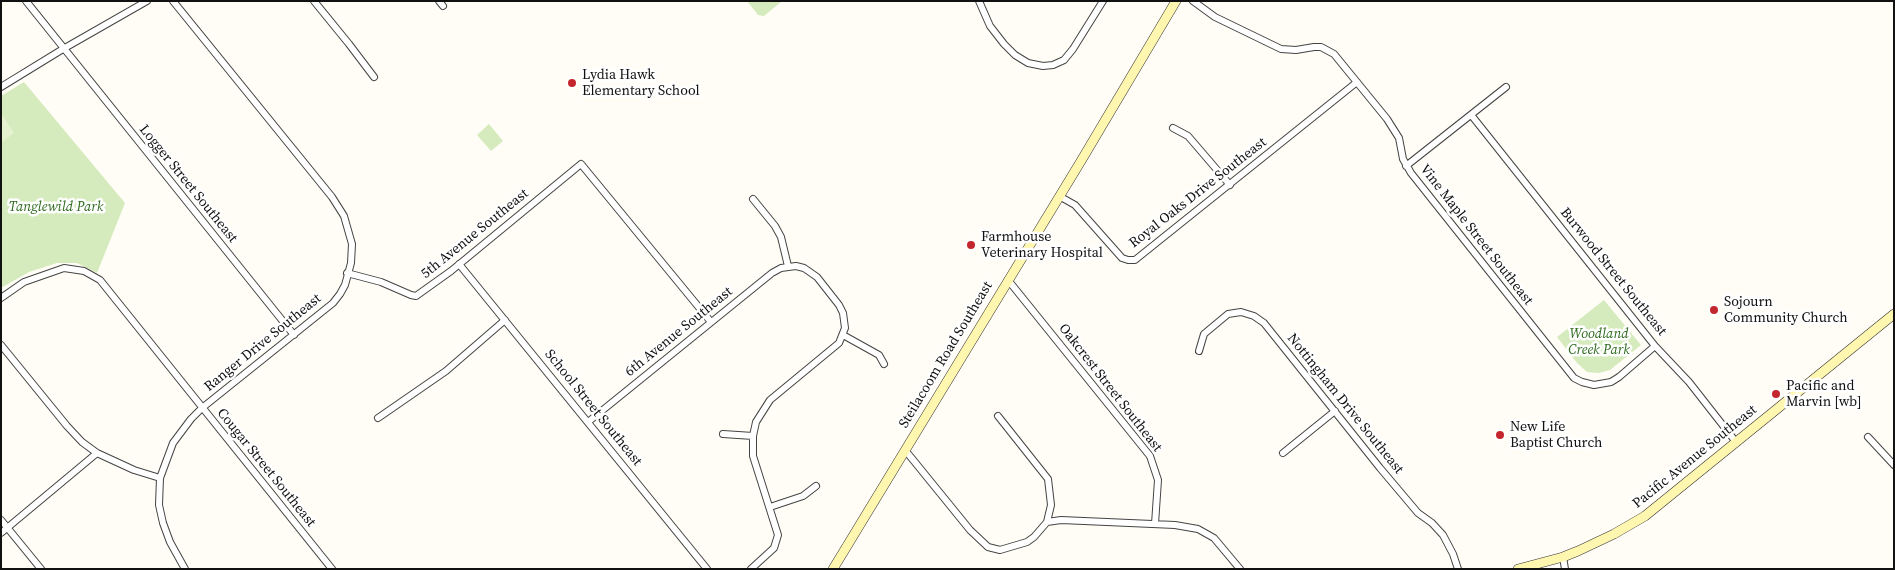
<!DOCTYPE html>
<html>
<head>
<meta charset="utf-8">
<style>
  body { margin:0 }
  #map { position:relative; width:1895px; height:570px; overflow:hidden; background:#fffdf5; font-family:"Source Serif 4",serif }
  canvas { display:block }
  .frame { position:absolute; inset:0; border:2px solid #111; pointer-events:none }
</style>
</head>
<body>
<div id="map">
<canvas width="1895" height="570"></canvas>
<div class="frame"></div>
</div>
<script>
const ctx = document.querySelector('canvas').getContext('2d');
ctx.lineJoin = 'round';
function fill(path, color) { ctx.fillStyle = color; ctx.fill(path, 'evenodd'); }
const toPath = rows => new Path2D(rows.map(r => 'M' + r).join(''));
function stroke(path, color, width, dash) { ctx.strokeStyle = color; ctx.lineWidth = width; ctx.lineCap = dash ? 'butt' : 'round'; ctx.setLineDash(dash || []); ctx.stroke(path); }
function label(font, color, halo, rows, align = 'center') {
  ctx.font = font + ' "Source Serif 4",serif'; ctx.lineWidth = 5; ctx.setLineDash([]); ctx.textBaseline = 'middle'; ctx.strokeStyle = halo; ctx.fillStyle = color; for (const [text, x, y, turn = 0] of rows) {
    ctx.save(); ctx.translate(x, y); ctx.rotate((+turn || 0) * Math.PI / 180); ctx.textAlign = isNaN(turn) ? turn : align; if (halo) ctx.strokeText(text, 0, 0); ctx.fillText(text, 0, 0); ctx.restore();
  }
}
fill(toPath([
  [747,1,782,1,764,16,758,15],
  [24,82,125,203,97,273,77,263,57,263,29,272,1,288,1,96],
  [489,124,503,141,491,151,477,135],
  [1604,300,1641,345,1610,370,1599,373,1587,372,1577,363,1557,337]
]), '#d5ebbd');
fill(toPath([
  [1,113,14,133,2,142,1,140]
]), '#e6f2cf');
const street = toPath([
  [26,1,294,335],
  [173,1,332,197,344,216,352,244,351,263,345,285,340,294,333,303,202,408,191,419,173,443,160,478,159,505,163,523,170,542,185,569],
  [314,1,349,44,374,77],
  [439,1,443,6],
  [979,1,990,26,1004,44,1015,55,1028,63,1043,66,1053,65,1064,60,1073,49,1103,1],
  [1193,1,1215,17,1281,49,1296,50,1314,47,1321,47,1334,54,1387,119,1399,138,1403,159,1411,173,1574,378,1582,382,1594,385,1611,382,1619,377,1655,346],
  [1,87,63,49,147,1],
  [1472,116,1655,346,1689,382,1736,442],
  [1173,128,1188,136,1230,185],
  [1406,166,1506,87],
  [1059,196,1075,205,1122,258,1128,260,1135,260,1357,82],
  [753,199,775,226,781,237,788,266],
  [459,264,707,569],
  [347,273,381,282,411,295,416,296,451,271,581,164,711,322],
  [1008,280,1150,456,1158,480,1155,524],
  [1,298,24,282,64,268,84,271,100,280,332,569],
  [843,335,879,355,884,364],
  [1,345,67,426,82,442,97,453,134,470,160,478],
  [1199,351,1204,334,1228,314,1241,312,1254,316,1264,323,1380,468,1418,513,1432,523,1443,535,1453,554,1458,569],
  [998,416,1048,479,1051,505,1047,522],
  [378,418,446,371,505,320],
  [588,422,772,273,781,268,796,266,804,268,817,277,839,305,843,313,845,328,839,343,770,400,756,422,753,436,753,456,778,535,774,548,751,569],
  [723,434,753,436],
  [1868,437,1894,465],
  [905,450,970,530,988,547,1000,550,1027,542,1034,537,1047,522,1061,520,1175,525,1198,529,1214,538,1240,569],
  [1283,453,1335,411],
  [770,507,803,496,816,486],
  [1,520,41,569],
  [1,533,97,453],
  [1563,557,1565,569]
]);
const secondary = toPath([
  [833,569,1081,161,1176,1],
  [1518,569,1563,557,1578,551,1614,534,1645,516,1894,314]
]);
stroke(street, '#444', 8);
stroke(secondary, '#333', 10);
stroke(street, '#fff', 6);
stroke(secondary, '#fff6b0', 9);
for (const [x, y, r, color] of [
  [572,83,5,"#c4262e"],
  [971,245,5,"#c4262e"],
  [1714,310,5,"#c4262e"],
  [1776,394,5,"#c4262e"],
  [1500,435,5,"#c4262e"]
]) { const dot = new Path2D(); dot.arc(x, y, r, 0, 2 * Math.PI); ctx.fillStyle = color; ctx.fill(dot); stroke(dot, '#fff', 2); }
label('14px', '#111', '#fff', [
  ["Lydia Hawk",582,75],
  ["Elementary School",582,91],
  ["Farmhouse",981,237],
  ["Veterinary Hospital",981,253],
  ["Sojourn",1724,302],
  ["Community Church",1724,318],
  ["Pacific and",1786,386],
  ["Marvin [wb]",1786,402],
  ["New Life",1510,427],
  ["Baptist Church",1510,443]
], 'left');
label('14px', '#111', '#fff', [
  ["Logger Street Southeast",188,184,51],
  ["Royal Oaks Drive Southeast",1198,193,-38],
  ["5th Avenue Southeast",475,234,-39],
  ["Vine Maple Street Southeast",1476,235,52],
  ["Burwood Street Southeast",1613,272,51],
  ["6th Avenue Southeast",679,332,-39],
  ["Ranger Drive Southeast",263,343,-39],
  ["Steilacoom Road Southeast",946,355,-59],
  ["Oakcrest Street Southeast",1110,388,52],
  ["Nottingham Drive Southeast",1345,404,51],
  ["School Street Southeast",593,408,51],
  ["Pacific Avenue Southeast",1695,457,-39],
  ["Cougar Street Southeast",266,468,51]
]);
label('italic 14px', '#2f6b1f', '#fff', [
  ["Tanglewild Park",56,207],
  ["Woodland",1599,334],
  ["Creek Park",1599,350]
]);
</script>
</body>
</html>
